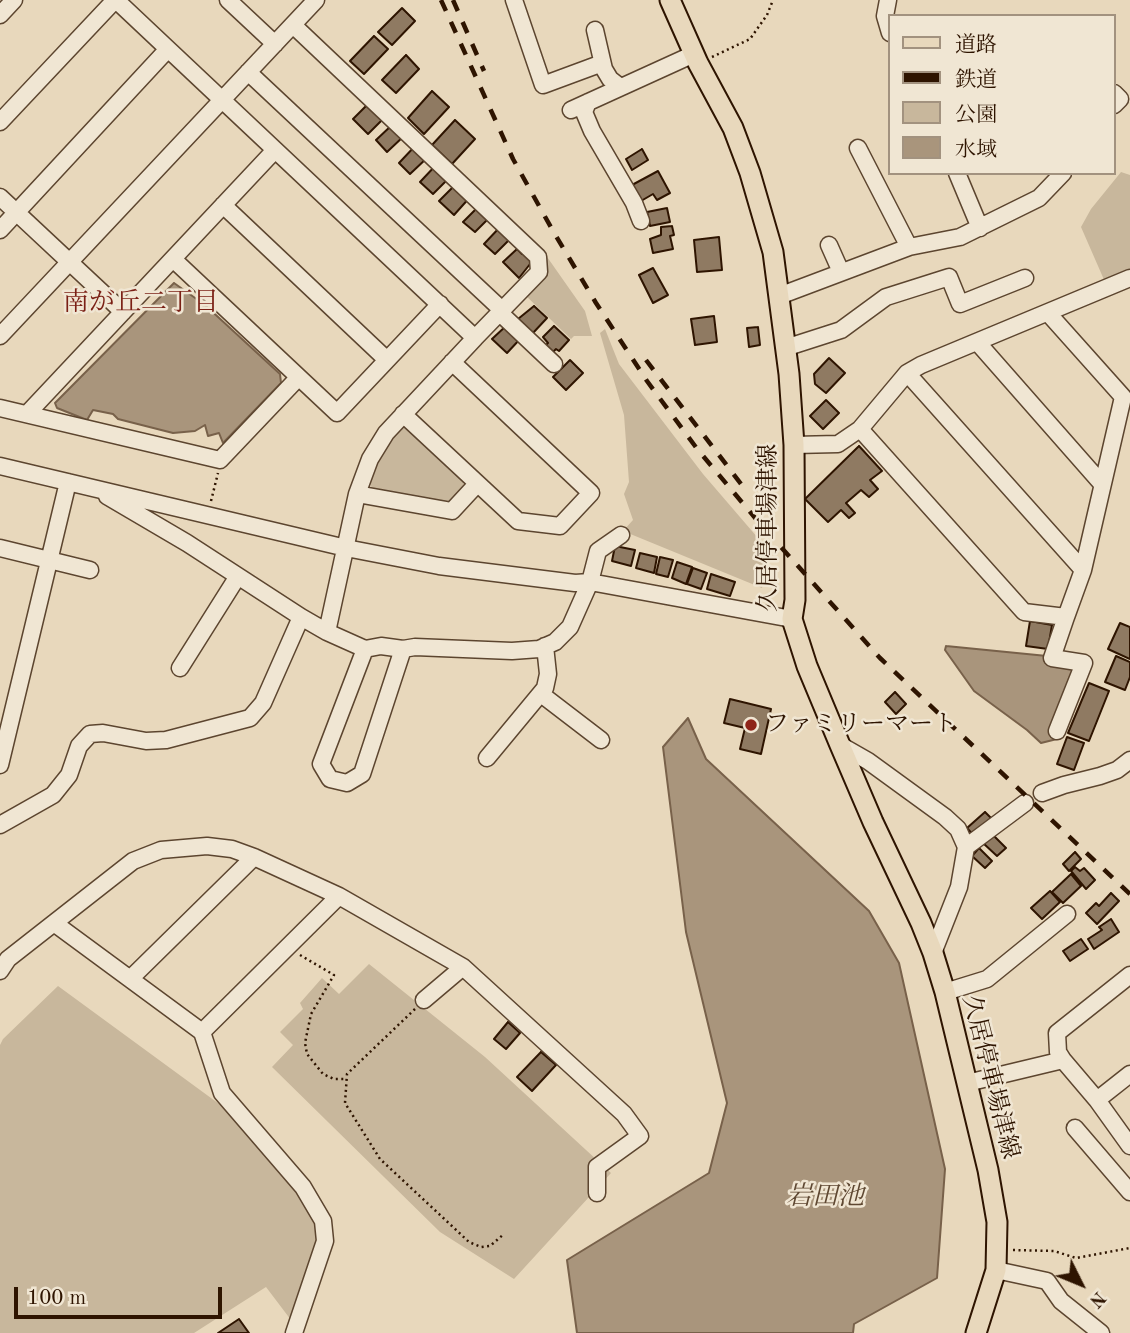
<!DOCTYPE html>
<html>
<head>
<meta charset="utf-8">
<style>
  body { margin:0 }
  #map { position:relative; width:1130px; height:1333px; overflow:hidden; background:#e8d8bc; font-family:"Old Standard TT","Noto Serif JP",serif }
  canvas { display:block }
  .legend { position:absolute; left:888px; top:14px; width:228px; height:161px; box-sizing:border-box; background:#f0e6d3; border:2px solid #a2927f; margin:0; padding:9px 12px; list-style:none; font-size:21px; color:#2e1400 }
  .legend li { display:flex; align-items:center; gap:14px; height:35px }
  .legend b { width:35px; border:2px solid #a2927f }
  .north { position:absolute; left:1046px; top:1249px; width:70px; height:70px; -webkit-text-stroke:5px #f0e6d3; paint-order:stroke; rotate:133deg; font-size:19px; font-weight:700; line-height:28px; text-align:center; color:#2e1400 }
  .north::after { content:''; display:block; margin:auto; width:24px; height:32px; background:#2e1400; clip-path:polygon(50% 0,100% 100%,50% 72%,0 100%) }
  .scale { position:absolute; left:14px; top:1287px; width:208px; height:32px; box-sizing:border-box; border:4px solid #2e1400; border-top:0; padding-left:9px; font-size:21px; line-height:24px; white-space:nowrap; color:#2e1400; -webkit-text-stroke:5px #f0e6d3; paint-order:stroke }
</style>
</head>
<body>
<div id="map">
<canvas width="1130" height="1333"></canvas>
<ul class="legend">
<li><b style="height:9px;background:#e8d8bc"></b>道路</li>
<li><b style="height:9px;background:#2e1400"></b>鉄道</li>
<li><b style="height:19px;background:#c8b79c"></b>公園</li>
<li><b style="height:19px;background:#a9957c"></b>水域</li>
</ul>
<div class="north">N</div>
<div class="scale">100 m</div>
</div>
<script>
const ctx = document.querySelector('canvas').getContext('2d');
ctx.lineJoin = 'round';
function fill(path, color) { ctx.fillStyle = color; ctx.fill(path, 'evenodd'); }
const toPath = rows => new Path2D(rows.map(r => 'M' + r).join(''));
function stroke(path, color, width, dash) { ctx.strokeStyle = color; ctx.lineWidth = width; ctx.lineCap = dash ? 'butt' : 'round'; ctx.setLineDash(dash || []); ctx.stroke(path); }
function label(font, color, halo, rows, align = 'center') {
  ctx.font = font + ' "Old Standard TT","Noto Serif JP",serif'; ctx.lineWidth = 5; ctx.setLineDash([]); ctx.textBaseline = 'middle'; ctx.strokeStyle = halo; ctx.fillStyle = color; for (const [text, x, y, turn = 0] of rows) {
    ctx.save(); ctx.translate(x, y); ctx.rotate((+turn || 0) * Math.PI / 180); ctx.textAlign = isNaN(turn) ? turn : align; if (halo) ctx.strokeText(text, 0, 0); ctx.fillText(text, 0, 0); ctx.restore();
  }
}
fill(toPath([
  [1121,172,1130,175,1130,272,1105,282,1081,227,1091,209],
  [545,254,585,311,592,336,574,336,571,339,525,295,545,274],
  [605,329,619,364,703,474,770,552,762,588,623,531,633,520,624,494,629,482,624,415,600,333],
  [398,428,410,428,463,479,464,488,453,499,444,502,373,490,368,480,378,457],
  [369,964,485,1057,611,1173,514,1279,440,1232,272,1067,293,1045,280,1032,303,1009,300,1003,322,978,339,994],
  [58,986,226,1109,296,1190,317,1224,318,1233,317,1246,291,1320,266,1287,194,1333,0,1333,0,1045,3,1039]
]), '#c8b79c');
const water = toPath([
  [174,283,205,305,280,374,281,383,223,443,219,433,208,436,205,425,195,431,173,433,118,419,113,414,93,410,87,420,57,408,55,403,174,283],
  [946,646,1047,656,1075,664,1057,739,1041,743,1027,730,974,691,945,650,946,646],
  [688,718,706,759,869,911,899,963,945,1169,937,1278,854,1324,853,1333,577,1333,567,1260,709,1173,727,1103,686,932,663,747,688,718]
]);
fill(water, '#a9957c');
stroke(water, '#78614a', 2);
const building = toPath([
  [402,8,415,21,392,45,378,32,402,8],
  [374,36,388,49,364,74,350,61,374,36],
  [406,55,419,69,396,93,382,80,406,55],
  [432,91,449,107,424,134,408,118,432,91],
  [370,102,385,117,368,134,353,119,370,102],
  [455,120,475,139,452,164,432,145,455,120],
  [393,124,405,135,387,152,376,140,393,124],
  [416,145,428,157,410,174,399,163,416,145],
  [642,149,648,160,632,170,626,159,642,149],
  [437,164,450,177,433,194,420,182,437,164],
  [658,171,670,193,657,200,653,194,641,201,632,185,658,171],
  [453,187,471,196,454,215,439,201,453,187],
  [480,205,491,216,475,232,463,222,480,205],
  [667,208,670,222,650,226,647,212,667,208],
  [672,226,674,235,670,236,673,249,653,253,650,239,661,235,661,227,672,226],
  [500,227,511,238,495,254,484,244,500,227],
  [719,237,722,270,697,272,694,240,719,237],
  [517,249,522,254,526,251,534,259,519,278,503,262,517,249],
  [653,268,668,295,653,303,639,275,653,268],
  [534,306,547,318,533,333,518,319,534,306],
  [714,316,717,342,695,345,691,319,714,316],
  [507,325,520,339,507,353,492,339,507,325],
  [554,326,569,340,559,351,556,349,553,352,546,345,548,343,543,337,554,326],
  [758,327,760,345,749,347,747,328,758,327],
  [829,358,845,373,826,393,815,384,814,374,829,358],
  [570,360,583,373,566,390,553,377,570,360],
  [826,400,839,413,823,429,810,416,826,400],
  [859,446,882,471,870,480,878,489,869,497,861,490,846,503,855,513,849,518,841,510,828,522,805,499,859,446],
  [615,546,635,550,631,566,612,561,615,546],
  [640,553,657,557,654,573,636,568,640,553],
  [660,557,673,560,668,577,656,574,660,557],
  [677,562,692,567,686,584,672,578,677,562],
  [693,568,707,573,701,589,687,584,693,568],
  [711,574,735,582,730,596,707,589,711,574],
  [1030,621,1052,625,1048,649,1026,646,1030,621],
  [1120,623,1130,627,1130,659,1108,649,1120,623],
  [1116,656,1130,662,1130,677,1125,690,1105,682,1116,656],
  [1089,683,1109,691,1089,741,1068,733,1089,683],
  [895,692,906,704,896,714,885,702,895,692],
  [730,699,771,709,761,754,740,749,745,728,724,723,730,699],
  [1067,737,1084,743,1074,770,1057,764,1067,737],
  [985,812,992,819,974,836,967,828,985,812],
  [992,834,1006,848,997,856,983,843,992,834],
  [979,848,992,861,985,868,972,856,979,848],
  [1075,852,1081,859,1069,871,1063,864,1075,852],
  [1075,867,1080,871,1084,868,1095,880,1086,889,1071,871,1075,867],
  [1071,874,1081,886,1063,903,1052,892,1071,874],
  [1050,891,1060,902,1042,919,1031,908,1050,891],
  [1111,893,1119,901,1097,924,1086,913,1096,903,1099,906,1111,893],
  [1111,919,1119,932,1094,949,1088,939,1102,930,1099,927,1111,919],
  [1081,939,1088,949,1070,961,1063,951,1081,939],
  [508,1022,520,1033,506,1049,494,1039,508,1022],
  [541,1052,556,1065,532,1091,517,1077,541,1052],
  [239,1319,249,1333,218,1333,239,1319]
]);
fill(building, '#8f7a62');
stroke(building, '#2e1400', 2);
const minor = toPath([
  [116,0,475,338,386,433,370,459,357,494,327,632],
  [228,0,275,44],
  [514,0,543,85,597,65,603,65],
  [888,0,885,16,890,33],
  [0,15,14,0],
  [293,25,538,257,539,272,475,338],
  [595,30,604,69,610,79,619,86],
  [248,72,502,310],
  [1114,93,1120,99,1114,105],
  [588,102,584,112,592,131,634,203,641,221],
  [571,110,694,54],
  [0,122,115,0],
  [858,148,909,247],
  [957,173,980,228],
  [0,197,123,312],
  [223,205,387,360],
  [0,230,168,49],
  [829,245,841,272],
  [173,259,337,413,440,304],
  [779,296,909,247,960,237,1039,198,1063,173],
  [500,313,554,364],
  [0,336,316,0],
  [978,343,1102,484],
  [785,348,841,330,886,297,949,277,960,304,1025,278],
  [907,373,1083,570],
  [0,408,220,460,298,378],
  [27,414,275,150],
  [403,414,518,521,560,526,591,493,452,362],
  [860,429,1024,612,1066,617,1083,570,1123,397,1048,313],
  [794,445,838,444,860,429,907,373,921,365,1130,278],
  [0,466,346,548,439,566,575,583,590,582,792,619],
  [357,494,452,511,477,484],
  [107,496,187,543,301,617,327,632,365,649,381,646,403,649,415,647,512,651,539,649,555,642,570,627,590,582,598,551,621,535],
  [0,548,90,570],
  [365,649,321,764,330,779,347,783,362,774,403,649],
  [180,668,238,576],
  [541,694,601,740],
  [1057,731,1084,663,1052,658,1066,617],
  [840,745,868,761,945,817,958,829,966,847],
  [487,758,545,688,548,674,545,646],
  [0,765,68,482],
  [1042,793,1064,785,1100,776,1117,770,1130,760],
  [0,825,53,795,69,775,79,746,90,734,103,733,146,741,166,740,250,718,263,703,301,617],
  [54,923,202,1032,222,1093,303,1187,323,1221,325,1241,294,1333],
  [933,953,959,887,966,847,1025,803],
  [0,971,8,959,133,861,161,850,207,846,232,849,254,857,339,896,463,967,624,1114,640,1136,597,1167,597,1193],
  [131,978,254,857],
  [945,992,987,979,1067,914],
  [424,1000,463,967],
  [202,1032,339,896],
  [1063,1060,1058,1052,1057,1033,1130,975],
  [967,1083,1063,1060,1097,1100,1130,1146],
  [1097,1100,1130,1074],
  [1075,1128,1130,1192],
  [996,1270,1047,1281,1061,1301,1101,1333]
]);
const major = toPath([
  [670,0,698,63,733,128,750,173,773,252,789,374,794,445,795,600,792,619,807,666,840,745,873,822,921,923,933,953,945,992,988,1170,997,1222,996,1270,976,1333]
]);
stroke(minor, '#5c452f', 19);
stroke(major, '#2e1400', 23);
stroke(toPath([
  [712,57,750,39,767,15,773,0],
  [211,501,218,473],
  [300,955,334,975,311,1014,305,1043,307,1054,323,1074,334,1079,345,1079],
  [415,1009,347,1074,345,1103,380,1159,469,1242,481,1247,490,1246,504,1234],
  [1013,1250,1054,1251,1076,1258,1130,1248]
]), '#2e1400', 2.5, [2, 3.5]);
stroke(minor, '#f0e6d3', 16);
stroke(major, '#e8d8bc', 19);
stroke(toPath([
  [441,0,513,159,553,231,596,303,647,381,698,450,756,519,880,658,1130,894],
  [453,0,484,71],
  [646,360,748,493]
]), '#2e1400', 4.5, [12, 12]);
for (const [x, y, r, color] of [
  [751,725,7,"#8f2418"]
]) { const dot = new Path2D(); dot.arc(x, y, r, 0, 2 * Math.PI); ctx.fillStyle = color; ctx.fill(dot); stroke(dot, '#f0e6d3', 2.5); }
label('24px', '#2e1400', '#f0e6d3', [
  ["久居停車場津線",769,528,-90],
  ["久居停車場津線",990,1077,76]
]);
label('24px', '#2e1400', '#f0e6d3', [
  ["ファミリーマート",765,725]
], 'left');
label('26px', '#7a1f14', '#f0e6d3', [
  ["南が丘二丁目",141,303]
]);
label('italic 26px', '#5f4832', '#f0e6d3', [
  ["岩田池",825,1197]
]);
</script>
</body>
</html>
